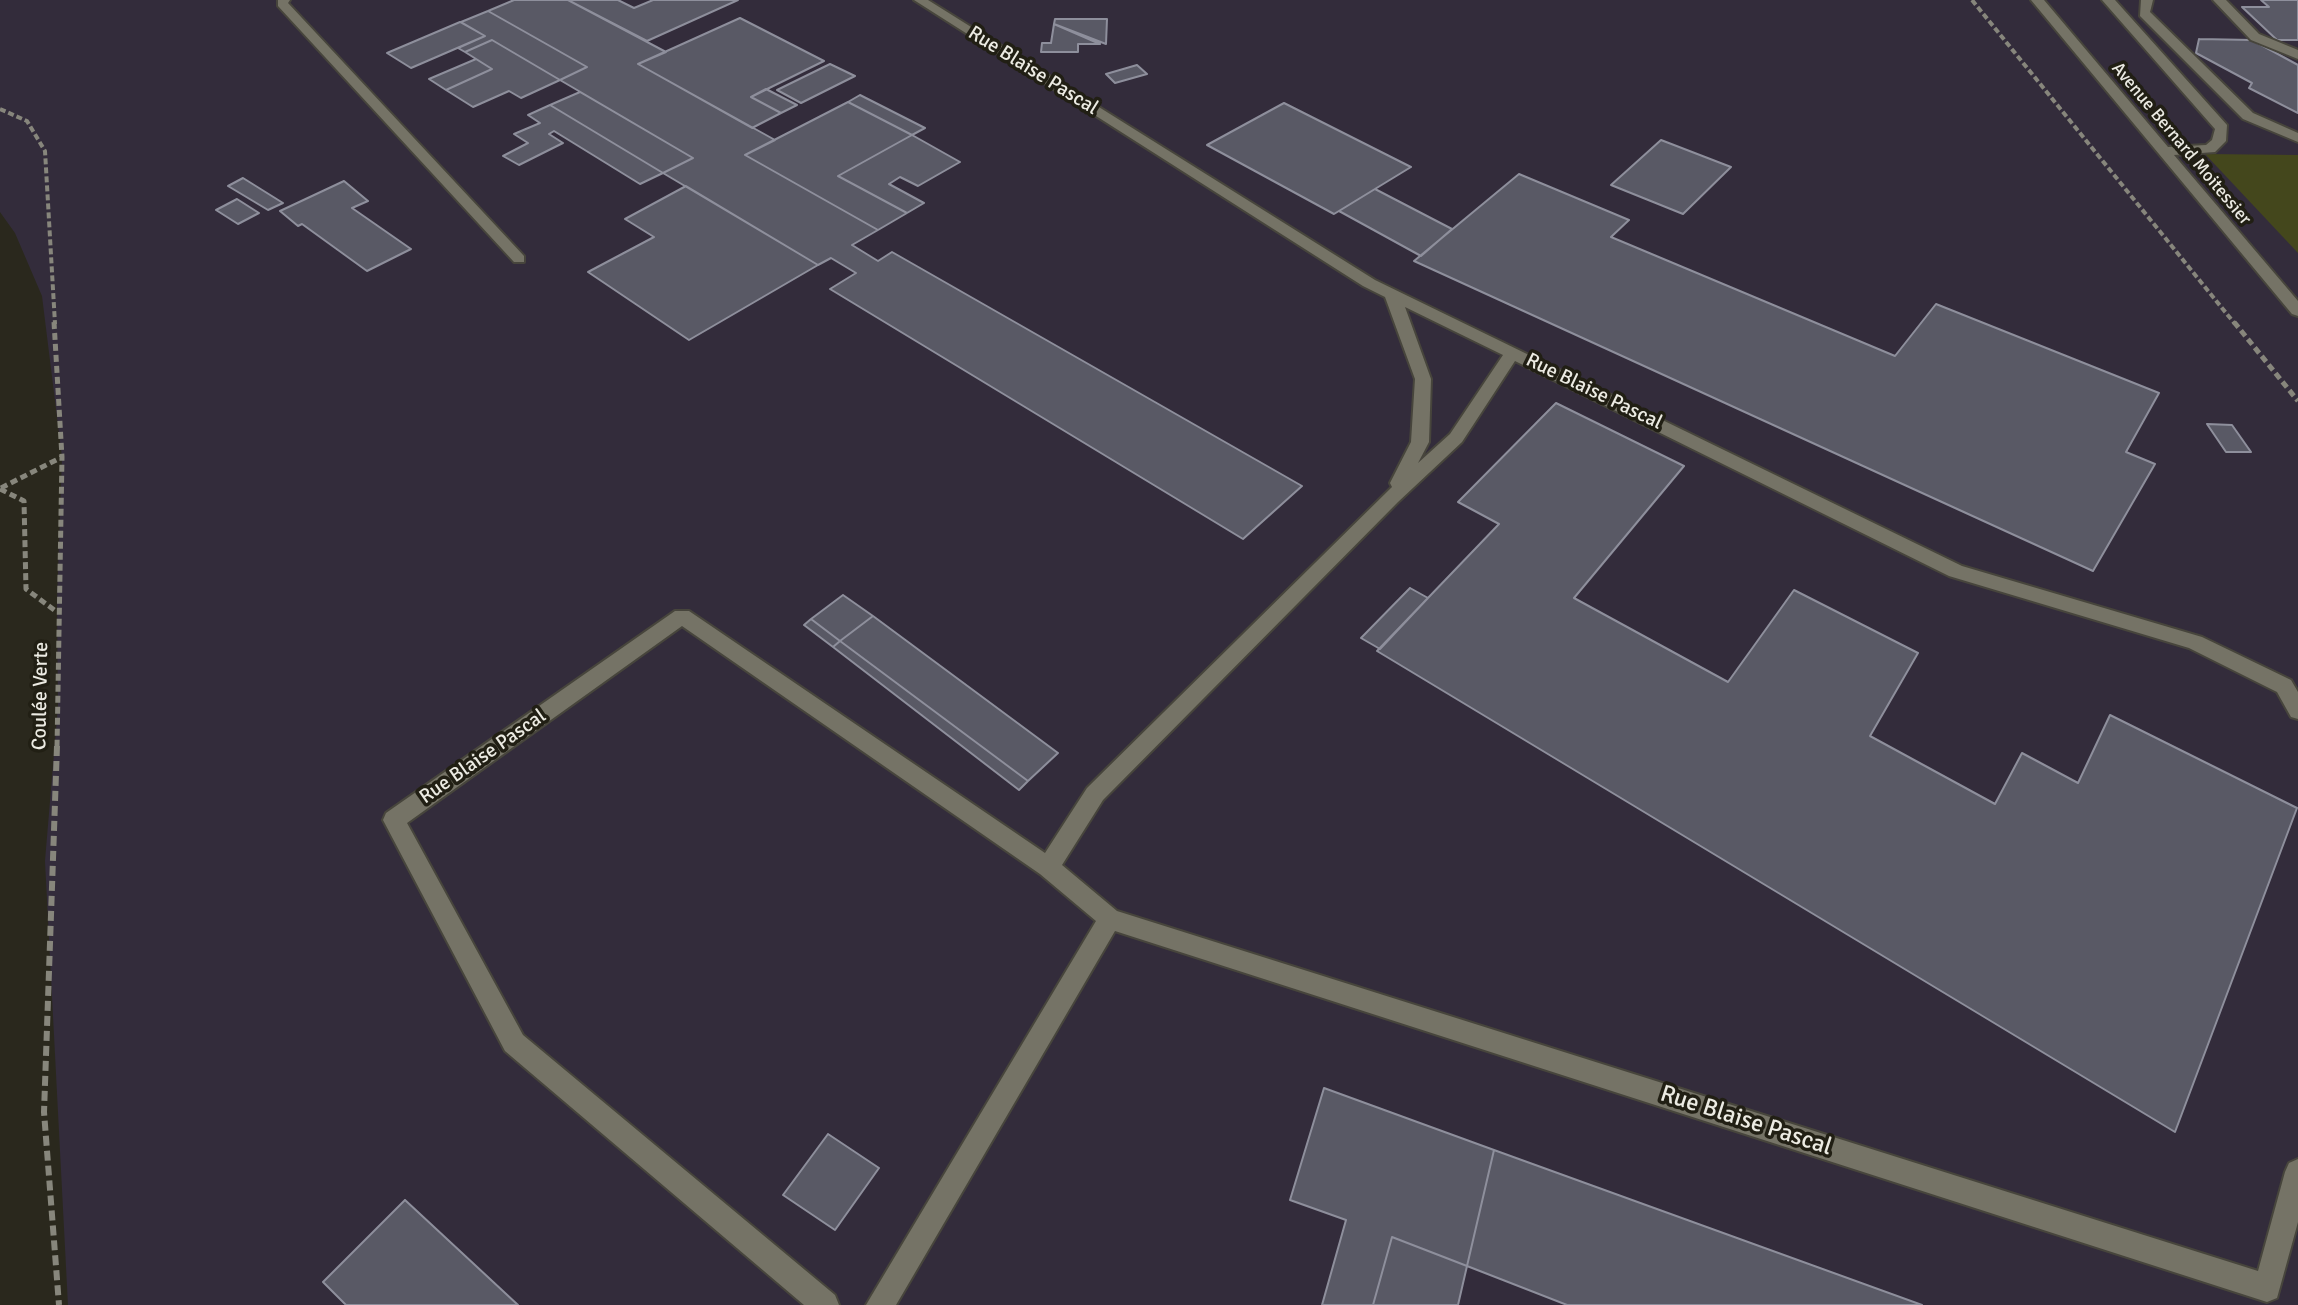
<!DOCTYPE html>
<html>
<head>
<meta charset="utf-8">
<style>
  body { margin:0 }
  canvas { display:block; background:#2a281d }
</style>
</head>
<body>
<canvas width="2298" height="1305"></canvas>
<script>
const ctx = document.querySelector('canvas').getContext('2d');
ctx.lineJoin = 'round';
function fill(path, color) { ctx.fillStyle = color; ctx.fill(path, 'evenodd'); }
const toPath = rows => new Path2D(rows.map(r => 'M' + r).join(''));
function stroke(path, color, width, dash) { ctx.strokeStyle = color; ctx.lineWidth = width; ctx.lineCap = dash ? 'butt' : 'round'; ctx.setLineDash(dash || []); ctx.stroke(path); }
function label(font, color, halo, rows, align = 'center') {
  ctx.font = font + ' Signika,sans-serif'; ctx.lineWidth = 7; ctx.setLineDash([]); ctx.textBaseline = 'middle'; ctx.strokeStyle = halo; ctx.fillStyle = color; for (const [text, x, y, turn = 0] of rows) {
    ctx.save(); ctx.translate(x, y); ctx.rotate((+turn || 0) * Math.PI / 180); ctx.textAlign = isNaN(turn) ? turn : align; if (halo) ctx.strokeText(text, 0, 0); ctx.fillText(text, 0, 0); ctx.restore();
  }
}
fill(toPath([
  [0,0,2298,0,2298,1305,68,1305,45,861,58,706,57,602,62,457,42,296,15,233,0,212]
]), '#332c3b');
fill(toPath([
  [2205,154,2298,155,2298,253]
]), '#44471c');
const building = toPath([
  [514,0,568,0,666,52,638,64,775,140,745,155,878,230,852,245,878,261,892,252,1302,486,1243,539,830,289,856,273,831,258,818,265,663,173,693,158,560,80,587,67,488,11,514,0],
  [568,0,618,0,634,8,653,0,738,0,647,41,568,0],
  [2261,0,2298,0,2298,40,2277,40,2242,7,2269,7,2261,0],
  [488,11,587,67,560,80,492,40,465,52,458,48,485,36,461,22,488,11],
  [740,18,824,61,751,97,781,113,752,128,638,64,740,18],
  [1055,19,1107,19,1106,44,1054,24,1055,19],
  [460,22,485,36,411,68,387,53,460,22],
  [1054,24,1100,44,1078,44,1078,52,1041,52,1042,43,1051,43,1054,24],
  [2199,39,2252,40,2298,65,2298,113,2249,88,2252,83,2196,53,2199,39],
  [492,40,560,80,521,98,509,91,473,107,446,90,492,69,465,52,492,40],
  [476,59,492,69,446,90,429,79,476,59],
  [830,64,855,76,801,103,777,90,830,64],
  [1137,65,1147,74,1115,83,1106,74,1137,65],
  [766,89,797,105,781,113,751,97,766,89],
  [580,92,693,158,663,173,550,105,580,92],
  [860,95,925,128,912,135,848,102,860,95],
  [848,102,912,135,838,176,907,213,878,230,745,155,848,102],
  [1284,103,1411,167,1334,214,1207,145,1284,103],
  [550,105,663,173,640,184,554,131,549,134,563,143,519,165,503,156,528,143,514,134,540,123,528,115,550,105],
  [912,135,960,162,918,186,900,177,889,184,924,203,907,213,838,176,912,135],
  [1661,140,1731,167,1683,214,1611,185,1661,140],
  [1519,174,1629,220,1611,237,1895,356,1936,304,2159,393,2126,452,2155,464,2093,571,1414,261,1519,174],
  [243,178,283,203,268,210,228,186,243,178],
  [344,181,368,201,352,208,411,249,367,271,302,224,298,226,280,211,344,181],
  [686,186,818,265,689,340,588,272,654,237,625,219,686,186],
  [1375,189,1452,229,1421,256,1339,211,1375,189],
  [237,199,259,213,238,224,216,210,237,199],
  [1556,403,1684,466,1574,598,1728,682,1794,590,1918,653,1870,736,1995,804,2022,753,2078,783,2110,715,2297,808,2175,1132,1377,651,1499,524,1458,502,1556,403],
  [2207,424,2232,425,2251,452,2226,452,2207,424],
  [1410,588,1428,598,1380,649,1361,638,1410,588],
  [843,595,873,616,840,641,811,619,843,595],
  [873,616,1058,753,1028,781,840,641,873,616],
  [811,619,840,641,833,647,804,625,811,619],
  [840,641,1028,781,1019,790,833,647,840,641],
  [1324,1088,1494,1150,1467,1266,1392,1237,1373,1305,1322,1305,1346,1220,1290,1200,1324,1088],
  [828,1134,879,1168,835,1230,783,1195,828,1134],
  [1494,1150,1922,1305,1567,1305,1467,1266,1494,1150],
  [405,1200,518,1305,346,1305,323,1282,405,1200],
  [1392,1237,1467,1266,1458,1305,1373,1305,1392,1237]
]);
fill(building, '#595965');
stroke(building, '#8e8f9c', 2);
const minor = toPath([
  [278,0,290,0,288,3,524,256,524,262,514,262,278,6,278,0],
  [914,0,928,0,1375,280,1962,566,2202,637,2291,680,2298,692,2298,719,2291,717,2277,692,2189,648,1949,576,1515,361,1462,442,1398,502,1103,800,1062,865,1117,911,2258,1271,2285,1172,2289,1163,2298,1159,2298,1222,2277,1298,2267,1302,1115,931,896,1305,866,1305,1096,921,1040,874,682,626,407,823,523,1035,835,1295,839,1305,804,1305,505,1051,383,820,386,813,675,611,689,611,1045,853,1087,788,1392,487,1390,483,1411,442,1415,379,1385,297,1363,286,914,0],
  [1405,307,1503,355,1450,434,1418,463,1429,442,1431,379,1405,307],
  [2031,0,2044,0,2168,147,2206,145,2212,140,2215,129,2102,0,2115,0,2227,125,2226,141,2215,152,2174,155,2298,301,2298,316,2292,314,2031,0],
  [2141,0,2153,0,2150,12,2253,113,2298,133,2298,142,2243,119,2140,16,2141,0],
  [2213,0,2226,0,2259,34,2298,50,2298,59,2251,40,2213,0]
]);
stroke(minor, '#47453c', 4);
stroke(toPath([
  [1972,0,2235,324],
  [0,109,27,121,45,151,55,324]
]), '#87867c', 4, [6, 3]);
stroke(toPath([
  [54,322,62,457,57,748],
  [2234,322,2298,401],
  [1,488,62,457],
  [0,489,24,501,26,589,57,612]
]), '#87867c', 5, [7, 4]);
stroke(toPath([
  [57,746,44,1112,59,1305]
]), '#87867c', 6, [10, 5]);
fill(minor, '#757366');
label('18px', '#ecebe3', '#211f14', [
  ["Avenue Bernard Moitessier",2181,144,50]
]);
label('20px', '#ecebe3', '#211f14', [
  ["Rue Blaise Pascal",1033,71,32],
  ["Rue Blaise Pascal",1594,392,26],
  ["Coulée Verte",41,696,-89],
  ["Rue Blaise Pascal",483,757,-35]
]);
label('24px', '#ecebe3', '#211f14', [
  ["Rue Blaise Pascal",1746,1121,18]
]);
</script>
</body>
</html>
